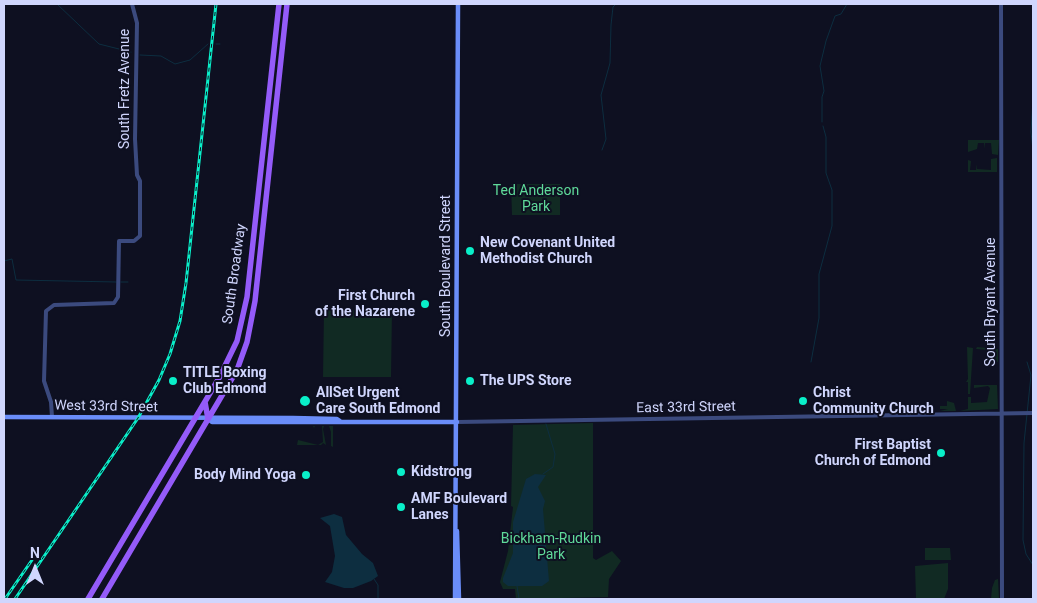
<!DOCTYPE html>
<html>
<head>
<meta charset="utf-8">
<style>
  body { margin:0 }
  #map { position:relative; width:1037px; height:603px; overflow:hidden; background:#0e1021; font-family:Roboto,sans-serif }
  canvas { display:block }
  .frame { position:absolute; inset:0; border:5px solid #d0d6fd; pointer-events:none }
  .north { position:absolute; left:10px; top:543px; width:50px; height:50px; -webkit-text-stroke:4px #0e1021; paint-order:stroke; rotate:0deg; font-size:14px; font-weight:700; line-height:20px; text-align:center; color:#d0d6fd }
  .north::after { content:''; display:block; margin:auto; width:18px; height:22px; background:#d0d6fd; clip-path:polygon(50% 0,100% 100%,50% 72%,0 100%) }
</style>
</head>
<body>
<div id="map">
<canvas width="1037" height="603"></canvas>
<div class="frame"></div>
<div class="north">N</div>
</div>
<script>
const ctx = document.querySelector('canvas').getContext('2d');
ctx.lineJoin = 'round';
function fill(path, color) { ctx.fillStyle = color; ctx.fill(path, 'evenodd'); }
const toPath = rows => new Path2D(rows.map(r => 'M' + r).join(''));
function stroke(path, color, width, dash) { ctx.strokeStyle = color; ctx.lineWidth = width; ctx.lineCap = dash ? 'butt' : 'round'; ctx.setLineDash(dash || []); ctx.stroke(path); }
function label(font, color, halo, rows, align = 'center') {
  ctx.font = font + ' Roboto,sans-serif'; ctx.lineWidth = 4; ctx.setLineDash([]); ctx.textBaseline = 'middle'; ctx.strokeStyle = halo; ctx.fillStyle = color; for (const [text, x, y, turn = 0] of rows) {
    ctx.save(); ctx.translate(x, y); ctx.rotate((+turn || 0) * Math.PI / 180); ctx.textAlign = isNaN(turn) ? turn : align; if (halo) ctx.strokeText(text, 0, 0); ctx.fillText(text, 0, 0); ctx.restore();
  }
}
fill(toPath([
  [968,140,999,140,998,155,992,154,991,143,985,143,984,149,984,143,978,143,977,149,968,152,968,160,971,161,970,170,976,170,977,164,977,169,991,170,991,159,997,158,997,172,968,172],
  [511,184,560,184,560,215,512,215],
  [324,310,392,310,391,377,323,377],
  [967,347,973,348,970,394,968,394,968,382,966,382,968,379],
  [977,347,998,349,998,362,992,361,994,354,990,350,976,349],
  [974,385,997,385,998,409,960,411,968,409,968,397,971,397,971,403,987,402,990,388,988,386,974,388],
  [947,401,954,403,956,411,940,411,948,409,940,409,940,406,947,406],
  [593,423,593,558,596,560,612,551,621,561,609,579,608,597,516,599,515,589,503,589,500,582,508,551,513,507,511,506,513,425],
  [313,426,333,426,333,447,331,446,331,432,329,426,324,426,323,429,326,445,323,443,321,445,297,445,298,440,318,445,323,442,322,426,315,426,314,428],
  [925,548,950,548,951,560,925,560],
  [948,563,948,589,944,599,916,599,915,566],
  [998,579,999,599,991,599,992,588,995,580]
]), '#112a23');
fill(toPath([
  [535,474,546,475,538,487,545,501,543,509,549,581,542,586,508,586,503,582,503,578,513,553,513,522,526,479],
  [334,514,342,517,346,535,362,554,373,563,378,576,371,581,353,588,344,588,325,582,332,572,335,556,330,526,320,518]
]), '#0d2e40');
stroke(toPath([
  [57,4,99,44,131,52],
  [216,44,220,44],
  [140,55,161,56,175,64,190,60,208,44],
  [822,122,822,97,824,91,820,66,826,41,835,16,841,14,847,4],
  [602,150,606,139,601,95,610,63,611,25,613,7,616,4],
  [1033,150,1031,132,1033,99],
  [4,261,12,259,16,280,116,282],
  [121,282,128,282],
  [811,362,819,318,819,274,832,226,832,190,826,173,826,137,823,126],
  [1027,362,1031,375,1024,443,1023,540,1026,554,1033,565],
  [543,474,553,467,555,454,546,424],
  [374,579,378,585,378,599],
  [517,586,519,599]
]), '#0d2e40', 1);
stroke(toPath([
  [1001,4,1002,599],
  [52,417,51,402,44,381,46,311,54,305,114,303,118,297,119,241,134,241,140,236,140,181,137,175,135,139,137,23,132,4],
  [457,422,1033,413]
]), '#3b4a7e', 4);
stroke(toPath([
  [4,417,293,418,337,419,340,421],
  [208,419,212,422,457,422],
  [457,531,459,599],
  [455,599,458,4]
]), '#6a8df9', 4.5);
stroke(toPath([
  [205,402,208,419],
  [88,599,219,378,237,341,247,297,279,4],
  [102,599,237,370,247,342,255,301,287,4]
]), '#945bf9', 5.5);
const rail = toPath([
  [5,599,32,560],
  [15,599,138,418,159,380,170,354,180,321,186,283,216,4]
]);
stroke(rail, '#09efc9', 3);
stroke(rail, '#0e1021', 1, [4]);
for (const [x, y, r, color] of [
  [470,251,5,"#09efc9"],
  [425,304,5,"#09efc9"],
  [173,381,5,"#09efc9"],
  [470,381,5,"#09efc9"],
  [305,401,6,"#09efc9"],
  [803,401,5,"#09efc9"],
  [941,453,5,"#09efc9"],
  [401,472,5,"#09efc9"],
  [306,475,5,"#09efc9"],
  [401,507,5,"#09efc9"]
]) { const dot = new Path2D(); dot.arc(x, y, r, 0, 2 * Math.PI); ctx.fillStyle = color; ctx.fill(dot); stroke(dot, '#0e1021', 2); }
label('14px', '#d0d6fd', '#0e1021', [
  ["South Fretz Avenue",125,89,-90],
  ["South Boulevard Street",446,266,-90],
  ["South Broadway",235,274,-82],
  ["South Bryant Avenue",991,302,-90],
  ["West 33rd Street",106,407,1],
  ["East 33rd Street",686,408,-1]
]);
label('14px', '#5fda9a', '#0e1021', [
  ["Ted Anderson",536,191],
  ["Park",536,207],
  ["Bickham-Rudkin",551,539],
  ["Park",551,555]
]);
label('bold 14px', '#d0d6fd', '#0e1021', [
  ["New Covenant United",480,243],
  ["Methodist Church",480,259],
  ["First Church",415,296,"right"],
  ["of the Nazarene",415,312,"right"],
  ["TITLE Boxing",183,373],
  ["Club Edmond",183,389],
  ["The UPS Store",480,381],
  ["AllSet Urgent",316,393],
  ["Care South Edmond",316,409],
  ["Christ",813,393],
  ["Community Church",813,409],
  ["First Baptist",931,445,"right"],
  ["Church of Edmond",931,461,"right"],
  ["Kidstrong",411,472],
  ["Body Mind Yoga",296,475,"right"],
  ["AMF Boulevard",411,499],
  ["Lanes",411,515]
], 'left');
</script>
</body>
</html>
